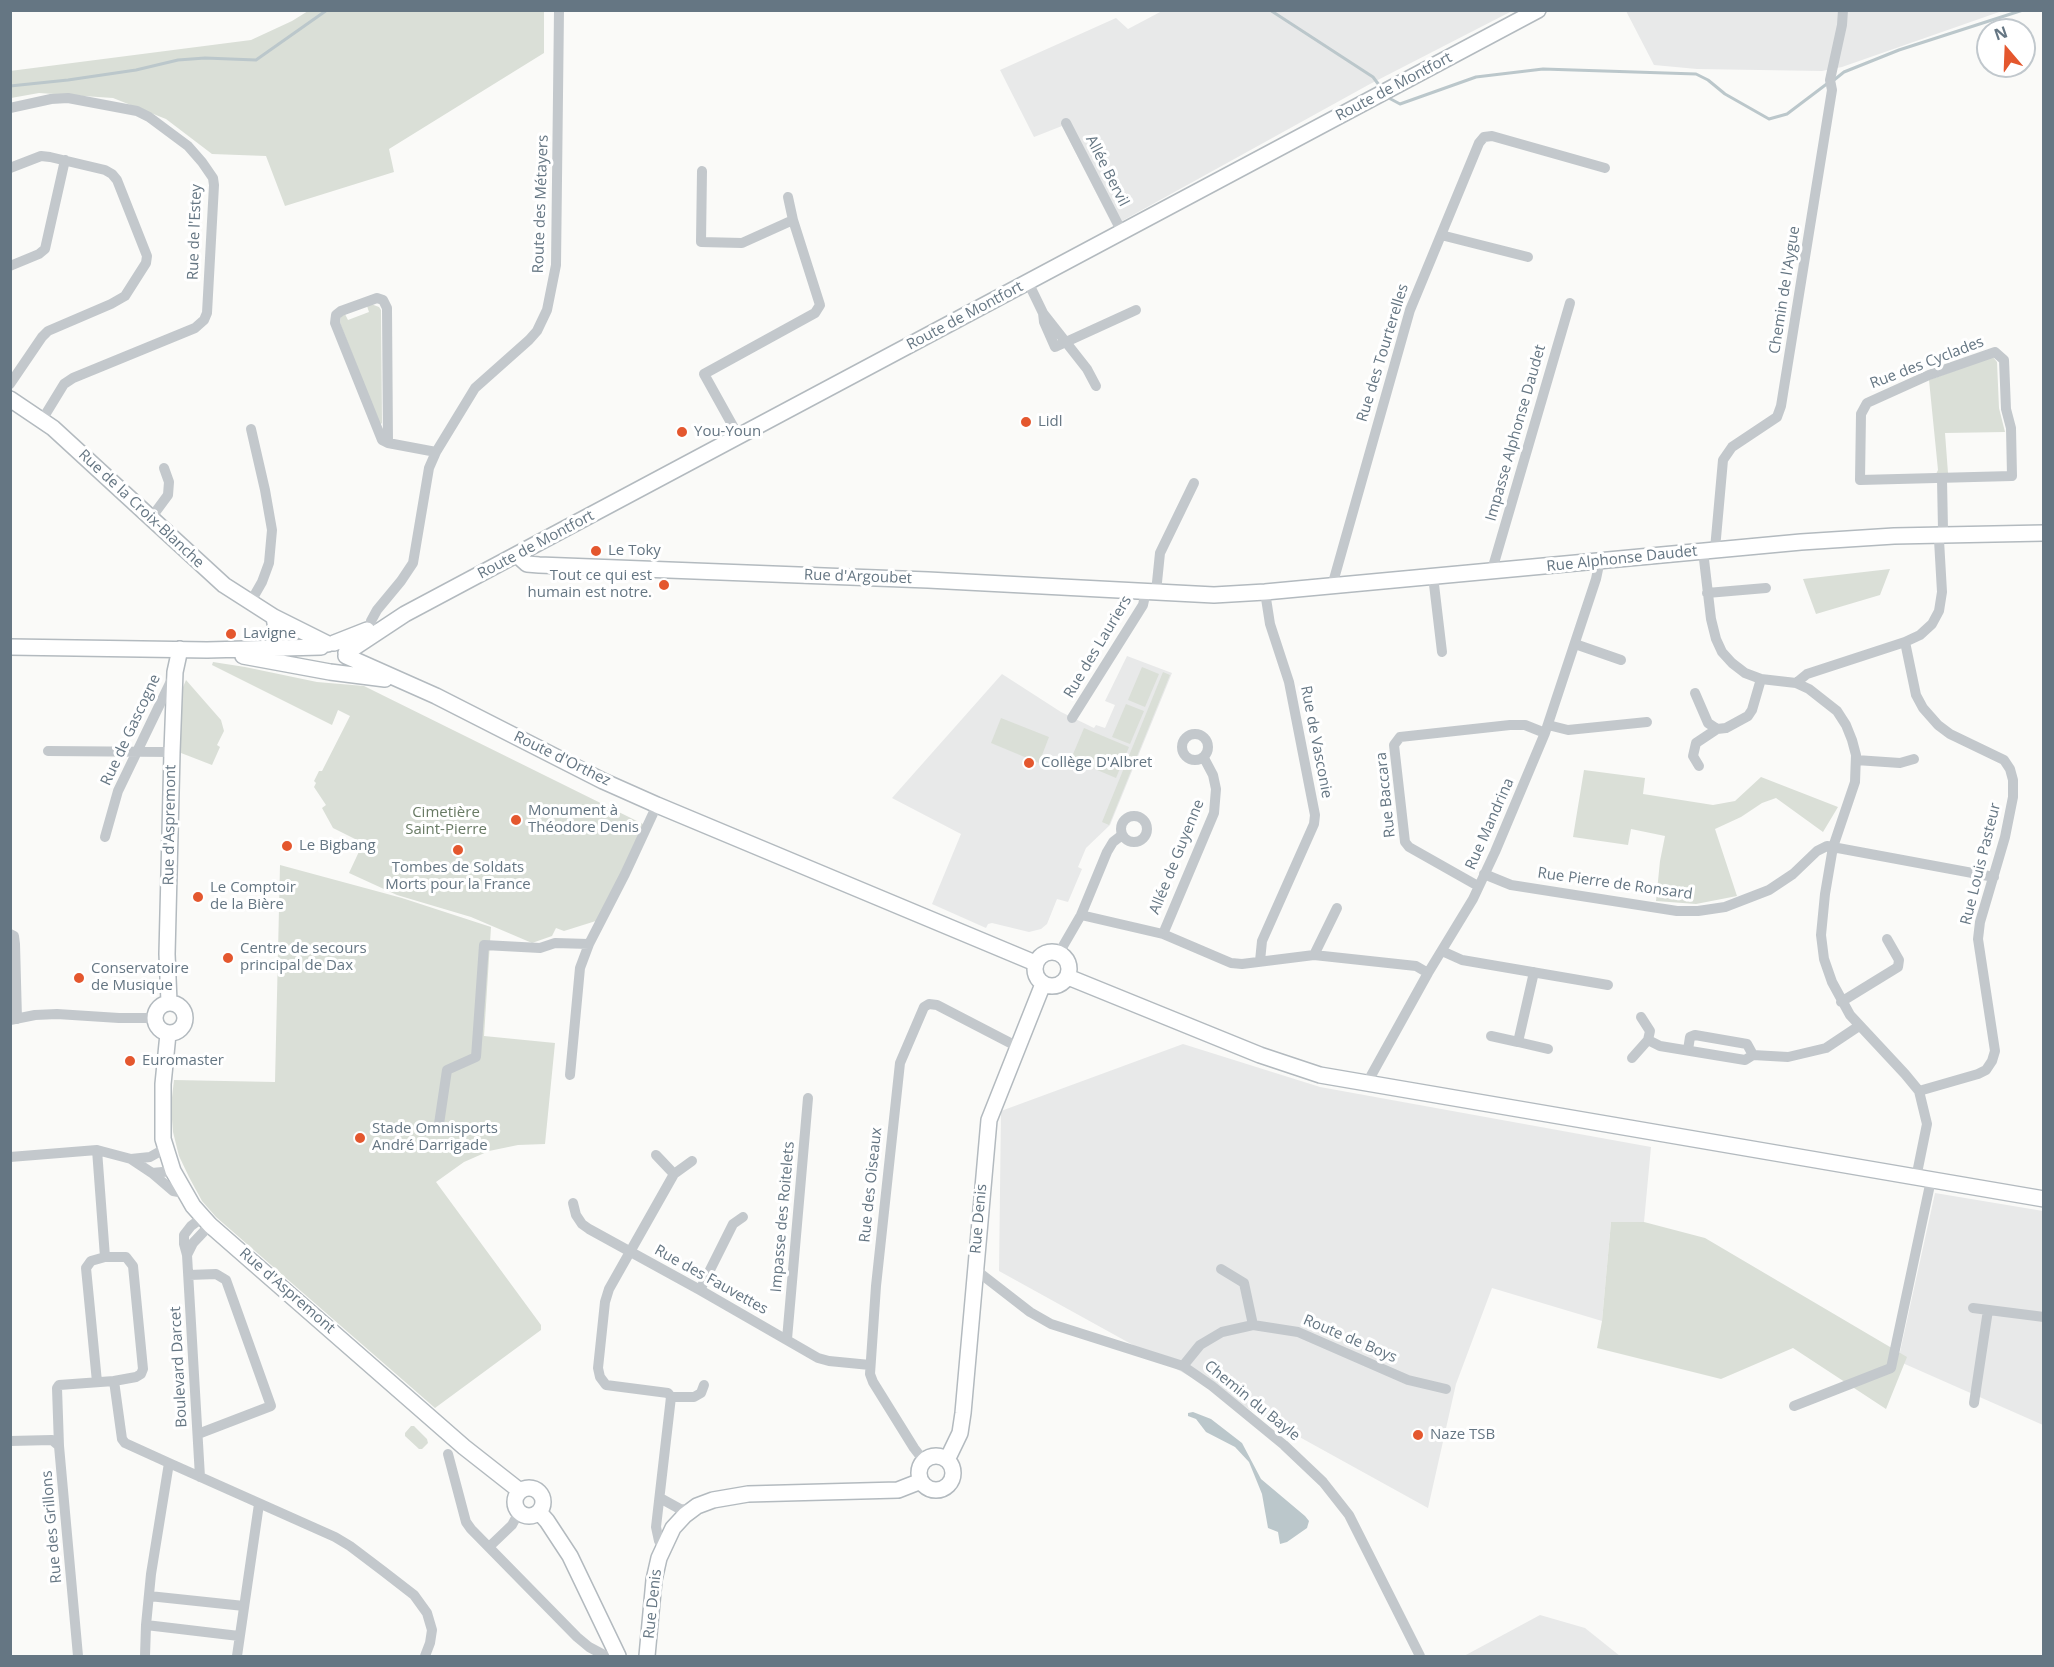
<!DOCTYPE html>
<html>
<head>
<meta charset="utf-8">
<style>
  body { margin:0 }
  #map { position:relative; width:2054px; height:1667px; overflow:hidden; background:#fafaf8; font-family:"Open Sans",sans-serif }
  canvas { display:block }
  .frame { position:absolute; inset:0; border:12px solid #657683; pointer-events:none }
  .north { position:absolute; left:1976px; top:18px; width:60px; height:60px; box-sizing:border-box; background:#fff; border:2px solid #c1c8cd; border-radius:50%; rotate:341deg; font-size:16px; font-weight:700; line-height:24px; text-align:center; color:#657683 }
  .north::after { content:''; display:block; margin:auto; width:21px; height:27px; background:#e4572e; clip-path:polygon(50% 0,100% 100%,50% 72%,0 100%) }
</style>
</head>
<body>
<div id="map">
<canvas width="2054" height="1667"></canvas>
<div class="frame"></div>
<div class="north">N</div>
</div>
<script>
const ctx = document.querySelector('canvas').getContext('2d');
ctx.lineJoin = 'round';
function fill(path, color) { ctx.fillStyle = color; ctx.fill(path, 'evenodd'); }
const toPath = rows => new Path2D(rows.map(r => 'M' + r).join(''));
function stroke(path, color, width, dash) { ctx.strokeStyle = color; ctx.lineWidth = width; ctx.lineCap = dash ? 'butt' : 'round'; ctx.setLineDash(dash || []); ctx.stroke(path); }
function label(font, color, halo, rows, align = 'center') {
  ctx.font = font + ' "Open Sans",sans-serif'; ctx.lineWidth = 6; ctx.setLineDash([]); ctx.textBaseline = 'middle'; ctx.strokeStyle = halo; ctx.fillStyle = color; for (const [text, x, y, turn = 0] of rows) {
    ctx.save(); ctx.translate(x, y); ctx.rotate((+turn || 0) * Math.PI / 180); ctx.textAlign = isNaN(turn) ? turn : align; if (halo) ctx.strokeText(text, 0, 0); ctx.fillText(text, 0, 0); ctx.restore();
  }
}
fill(toPath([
  [1162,11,1512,11,1370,84,1113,226,1062,126,1034,137,1000,70,1116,18,1128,29],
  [1626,11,2002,11,1842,67,1822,71,1697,69,1654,65],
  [1127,656,1172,673,1110,825,1086,848,1078,867,1082,869,1068,902,1057,899,1047,924,1041,929,1029,932,992,923,988,924,986,928,932,904,961,834,892,798,1002,674,1061,712,1094,728,1096,725,1105,728,1115,705,1105,701],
  [1183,1044,1320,1087,1651,1147,1644,1222,1611,1222,1602,1321,1492,1288,1456,1384,1428,1508,999,1271,1001,1111],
  [1935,1193,2043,1211,2043,1425,1898,1361],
  [1540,1615,1585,1628,1620,1656,1464,1656]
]), '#e8e9e9');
fill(toPath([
  [308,11,544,11,544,53,389,149,394,172,285,206,266,156,212,154,166,119,113,98,39,93,11,98,10,71,251,40,292,21],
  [371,304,379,307,381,310,382,423,380,425,340,323,341,316,345,314,348,320,369,312,367,306],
  [1993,357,1997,362,1999,408,2005,432,1945,433,1948,473,1936,474,1938,470,1929,380],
  [1890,569,1880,595,1816,614,1803,579],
  [213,662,245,667,317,682,364,686,645,825,599,920,564,931,556,928,552,936,532,943,471,917,397,895,349,873,363,843,333,828,322,808,326,805,314,787,316,783,314,781,319,771,322,771,350,716,338,710,332,725,212,665],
  [1142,667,1159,674,1145,707,1128,700],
  [1163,672,1170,675,1109,825,1102,822],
  [186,680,221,720,224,731,217,745,220,747,212,765,181,753,181,692],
  [1126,704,1144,711,1130,744,1112,737],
  [1001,718,1049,737,1039,763,991,743],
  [1084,728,1129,747,1116,778,1071,759],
  [1584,770,1645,778,1643,794,1713,805,1735,801,1761,777,1838,807,1823,832,1776,798,1762,803,1741,817,1715,829,1737,896,1696,904,1656,901,1660,861,1665,836,1631,829,1628,845,1573,837],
  [280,865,402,898,491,927,484,1036,555,1043,545,1144,518,1145,489,1151,464,1162,436,1182,541,1325,541,1330,435,1408,216,1217,202,1201,189,1177,179,1156,173,1132,171,1106,174,1080,275,1082],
  [1611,1222,1644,1222,1705,1238,1907,1357,1886,1409,1793,1348,1721,1379,1597,1348,1602,1321],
  [411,1426,414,1426,427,1439,428,1443,422,1449,419,1449,405,1436,405,1433]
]), '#dadfd7');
fill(toPath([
  [1193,1412,1211,1419,1242,1443,1261,1479,1305,1516,1309,1521,1307,1528,1287,1542,1280,1544,1278,1532,1268,1528,1262,1494,1249,1462,1235,1447,1206,1432,1196,1419,1188,1416,1188,1413]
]), '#bbc7cb');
stroke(toPath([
  [1270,10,1373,77,1382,89],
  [1834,80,1844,72,1899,50,2023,10],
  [10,86,68,80,136,70,178,60,205,58,256,60,327,10],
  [1387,97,1400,104,1476,77,1543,69,1696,74,1708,80,1725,94,1769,119,1787,114,1828,83]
]), '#bbc7cb', 3);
const secondary = toPath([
  [10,399,53,428,224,585,274,617,328,644],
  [517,555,527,564,539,565,928,580,1214,595,1265,592,1801,542,1894,536,2044,533],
  [334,643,367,630],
  [10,647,207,650,321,647],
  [273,648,276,629,274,617],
  [346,653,405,614,1538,10],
  [243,656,330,672,385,679],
  [346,656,436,696,603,781,657,805,1035,963],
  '1035 969a17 17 0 1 1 34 0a17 17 0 1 1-34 0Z',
  [1068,977,1260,1055,1320,1075,2044,1199],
  [169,1002,167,954,172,752,175,672,180,649],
  '155 1018a15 15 0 1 1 30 0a15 15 0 1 1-30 0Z',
  [168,1034,163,1084,163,1139,173,1171,193,1206,210,1225,464,1447,520,1491],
  '919 1473a17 17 0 1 1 34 0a17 17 0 1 1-34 0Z',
  [947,1460,960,1433,963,1413,989,1120,1043,984],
  '515 1502a14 14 0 1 1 28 0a14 14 0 1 1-28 0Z',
  [539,1512,547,1521,570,1556,618,1656],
  [647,1656,654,1580,659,1558,673,1528,685,1515,697,1506,713,1500,748,1494,898,1490,921,1481]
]);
stroke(secondary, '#b3babf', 18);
stroke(toPath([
  [10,108,51,99,68,98,137,111,149,117,188,146,202,162,213,178,214,185,207,313,204,320,195,328,73,378,64,384,42,420],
  [1066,123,1122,232],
  [10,168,41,156,50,157,105,170,112,174,117,180,147,256,146,263,125,296,111,304,48,331,42,337,10,384],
  [702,171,701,242,742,243,793,220,820,305,815,313,704,374,739,437],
  [788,197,793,220],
  [1441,235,1528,257],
  [10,266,39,254,45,249,65,160],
  [1028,282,1043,313,1087,369,1096,386],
  [1043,313,1044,322,1055,347,1136,310],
  [1995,352,2004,360,2006,409,2011,428,2012,476,1860,480,1861,414,1867,403,1929,375,1995,352],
  [388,443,387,308,383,300,377,298,341,311,336,315,335,323,382,440,388,443,436,452],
  [151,518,168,495,169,482,164,468],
  [1715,549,1723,460,1732,447,1777,417,1781,406,1832,90,1830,80,1842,25,1843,10],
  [1703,551,1711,619,1716,639,1722,652,1732,663,1745,673,1761,679,1796,683,1809,689,1837,711,1846,725,1852,740,1856,755,1855,782,1833,847,1825,894,1821,935,1824,959,1832,982,1850,1015,1905,1074,1919,1091,1927,1124,1916,1178],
  [1492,570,1570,303],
  [1433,576,1442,652],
  [1332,586,1410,310,1479,143,1484,137,1492,136,1605,168],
  [1156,592,1160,553,1194,483],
  [1707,593,1766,588],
  [250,603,262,582,269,563,272,530,265,490,251,429],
  [370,629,371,621,377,610,401,581,413,563,429,468,436,452,475,388,529,340,537,331,547,310,556,265,559,10],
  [1905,642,1916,695,1923,708,1938,725,1950,734,2004,760,2010,769,2013,780,2013,797,2005,837,1980,922,1978,939,1995,1051,1992,1061,1986,1070,1978,1074,1919,1091],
  [1575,644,1621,660],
  [1796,683,1807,674,1905,642,1920,635,1932,624,1939,611,1942,592,1939,540,1943,530,1942,479],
  [1695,693,1708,723,1717,729,1726,728,1748,716,1752,710,1761,679],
  [1072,718,1143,605,1146,591],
  [1548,725,1568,730,1647,722],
  '1182 747a13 13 0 1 1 26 0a13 13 0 1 1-26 0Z',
  [48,751,172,752],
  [1856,760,1900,763,1914,759],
  [1699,766,1693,756,1696,743,1717,729],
  '1121 829a13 13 0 1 1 26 0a13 13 0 1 1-26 0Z',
  [105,837,118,791,173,677],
  [1484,874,1511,885,1677,911,1698,911,1725,907,1769,890,1793,874,1817,851,1827,846,1994,877],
  [1478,886,1409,847,1405,842,1394,745,1400,737,1510,725,1525,725,1545,733],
  [1081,915,1163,934,1231,963,1242,964,1314,955,1416,966,1428,973],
  [10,934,14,936,15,944,17,1019],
  [1163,934,1214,813,1216,789,1213,775,1204,758],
  [1442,951,1462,960,1608,985],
  [1059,953,1081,915,1107,852,1113,842,1122,835],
  [1314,955,1337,908],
  [1260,961,1262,941,1314,824,1315,815,1289,682,1270,624,1265,592],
  [1841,1002,1898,967,1899,960,1887,939],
  [10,1020,35,1015,57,1014,119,1018,155,1018],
  [1491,1036,1518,1042,1534,972],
  [1648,1040,1660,1046,1745,1060,1753,1055,1788,1057,1826,1048,1859,1026],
  [1518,1042,1548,1049],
  [1688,1050,1690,1037,1695,1035,1747,1044,1753,1055],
  [1632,1058,1648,1040,1650,1031,1641,1017],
  [570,1075,580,968,589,944],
  [1367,1083,1428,973,1473,899,1495,852,1545,733,1596,579,1600,560],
  [439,1124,447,1070,476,1057,484,945,540,948,555,943,589,944,625,874,657,805],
  [97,1150,105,1257,91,1261,86,1268,97,1382],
  [656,1155,674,1174,609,1289,605,1302,598,1368,600,1377,606,1385,668,1393,671,1397,656,1527,659,1541,663,1546],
  [10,1157,97,1150,131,1159,152,1173,173,1171],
  [131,1159,150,1157,166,1148],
  [152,1173,173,1191,184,1193],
  [674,1174,692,1161],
  [573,1203,576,1215,582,1224,589,1229,700,1290,818,1358,829,1361,870,1365],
  [187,1255,193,1243,210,1225],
  [105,1257,126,1257,133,1266,143,1369,141,1374,136,1377,114,1381],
  [1221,1269,1244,1283,1253,1325],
  [974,1273,981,1274,1030,1312,1051,1324,1183,1366,1212,1386,1284,1445,1323,1482,1349,1515,1420,1656],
  [189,1275,216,1274,226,1280,271,1406,198,1434],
  [700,1290,733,1224,743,1217],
  [1973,1308,2044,1317],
  [787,1339,808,1098],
  [1183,1366,1200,1345,1222,1332,1253,1325,1298,1332,1408,1380,1446,1389],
  [671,1397,694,1397,701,1393,704,1385],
  [1974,1403,1988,1310],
  [1794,1406,1891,1368,1931,1180],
  [10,1441,52,1440,59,1446,78,1656],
  [59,1446,57,1388,59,1385,114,1381,122,1439,125,1443,169,1463,151,1574,146,1625,145,1656],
  [448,1454,466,1522,471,1529,577,1637,589,1647,604,1655],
  [924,1461,914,1448,873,1382,870,1374,876,1286,900,1063,924,1007,929,1004,937,1005,1018,1047],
  [169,1463,335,1537,350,1546,383,1571,414,1595,427,1613,432,1630,430,1643,425,1656],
  [200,1477,187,1255,184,1244,184,1235,191,1226,203,1217],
  [660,1498,680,1509,691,1510],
  [489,1547,512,1525,519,1512],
  [149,1596,244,1606],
  [146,1625,239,1636],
  [237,1656,259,1504]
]), '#c3c8cc', 10);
stroke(secondary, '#fff', 15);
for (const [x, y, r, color] of [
  [1026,422,6,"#e4572e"],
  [682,432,6,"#e4572e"],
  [596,551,6,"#e4572e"],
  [664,585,6,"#e4572e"],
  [231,634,6,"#e4572e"],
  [1029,763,6,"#e4572e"],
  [516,820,6,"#e4572e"],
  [287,846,6,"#e4572e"],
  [458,850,6,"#e4572e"],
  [198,897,6,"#e4572e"],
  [228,958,6,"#e4572e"],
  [79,978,6,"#e4572e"],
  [130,1061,6,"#e4572e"],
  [360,1138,6,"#e4572e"],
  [1418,1435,6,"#e4572e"]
]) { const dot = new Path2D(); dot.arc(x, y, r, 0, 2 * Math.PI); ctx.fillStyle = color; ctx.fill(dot); stroke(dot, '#fff', 2); }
label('15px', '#657683', '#fff', [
  ["Route de Montfort",1394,87,-28],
  ["Allée Bervil",1107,171,63],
  ["Route des Métayers",541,204,-88],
  ["Rue de l'Estey",195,232,-88],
  ["Chemin de l'Aygue",1785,290,-81],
  ["Route de Montfort",965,316,-28],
  ["Rue des Tourterelles",1383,353,-73],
  ["Rue des Cyclades",1927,363,-21],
  ["Impasse Alphonse Daudet",1516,433,-74],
  ["Rue de la Croix-Blanche",141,509,43],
  ["Route de Montfort",536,545,-28],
  ["Rue Alphonse Daudet",1622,559,-6],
  ["Rue d'Argoubet",858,577,2],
  ["Rue des Lauriers",1098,647,-59],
  ["Rue de Gascogne",131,730,-65],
  ["Rue de Vasconie",1316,742,79],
  ["Route d'Orthez",562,759,26],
  ["Rue Baccara",1386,795,-96],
  ["Rue Mandrina",1490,824,-66],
  ["Rue d'Aspremont",170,825,-89],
  ["Allée de Guyenne",1177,857,-68],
  ["Rue Louis Pasteur",1981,864,-76],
  ["Rue Pierre de Ronsard",1615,884,8],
  ["Rue des Oiseaux",871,1185,-84],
  ["Impasse des Roitelets",783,1217,-85],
  ["Rue Denis",979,1219,-85],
  ["Rue des Fauvettes",711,1280,29],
  ["Rue d'Aspremont",287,1291,41],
  ["Route de Boys",1350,1339,23],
  ["Boulevard Darcet",179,1367,-93],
  ["Chemin du Bayle",1252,1401,39],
  ["Rue des Grillons",52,1527,-95],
  ["Rue Denis",653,1604,-84]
]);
label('15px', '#657683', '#fff', [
  ["Lidl",1038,422],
  ["You-Youn",694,432],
  ["Le Toky",608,551],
  ["Tout ce qui est",652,576,"right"],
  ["humain est notre.",652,593,"right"],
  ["Lavigne",243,634],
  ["Collège D'Albret",1041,763],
  ["Monument à",528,811],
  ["Théodore Denis",528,828],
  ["Le Bigbang",299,846],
  ["Tombes de Soldats",458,868,"center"],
  ["Morts pour la France",458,885,"center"],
  ["Le Comptoir",210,888],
  ["de la Bière",210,905],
  ["Centre de secours",240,949],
  ["principal de Dax",240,966],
  ["Conservatoire",91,969],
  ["de Musique",91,986],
  ["Euromaster",142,1061],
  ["Stade Omnisports",372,1129],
  ["André Darrigade",372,1146],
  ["Naze TSB",1430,1435]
], 'left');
label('15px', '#687a64', '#fff', [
  ["Cimetière",446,813],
  ["Saint-Pierre",446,830]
]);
</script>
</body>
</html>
